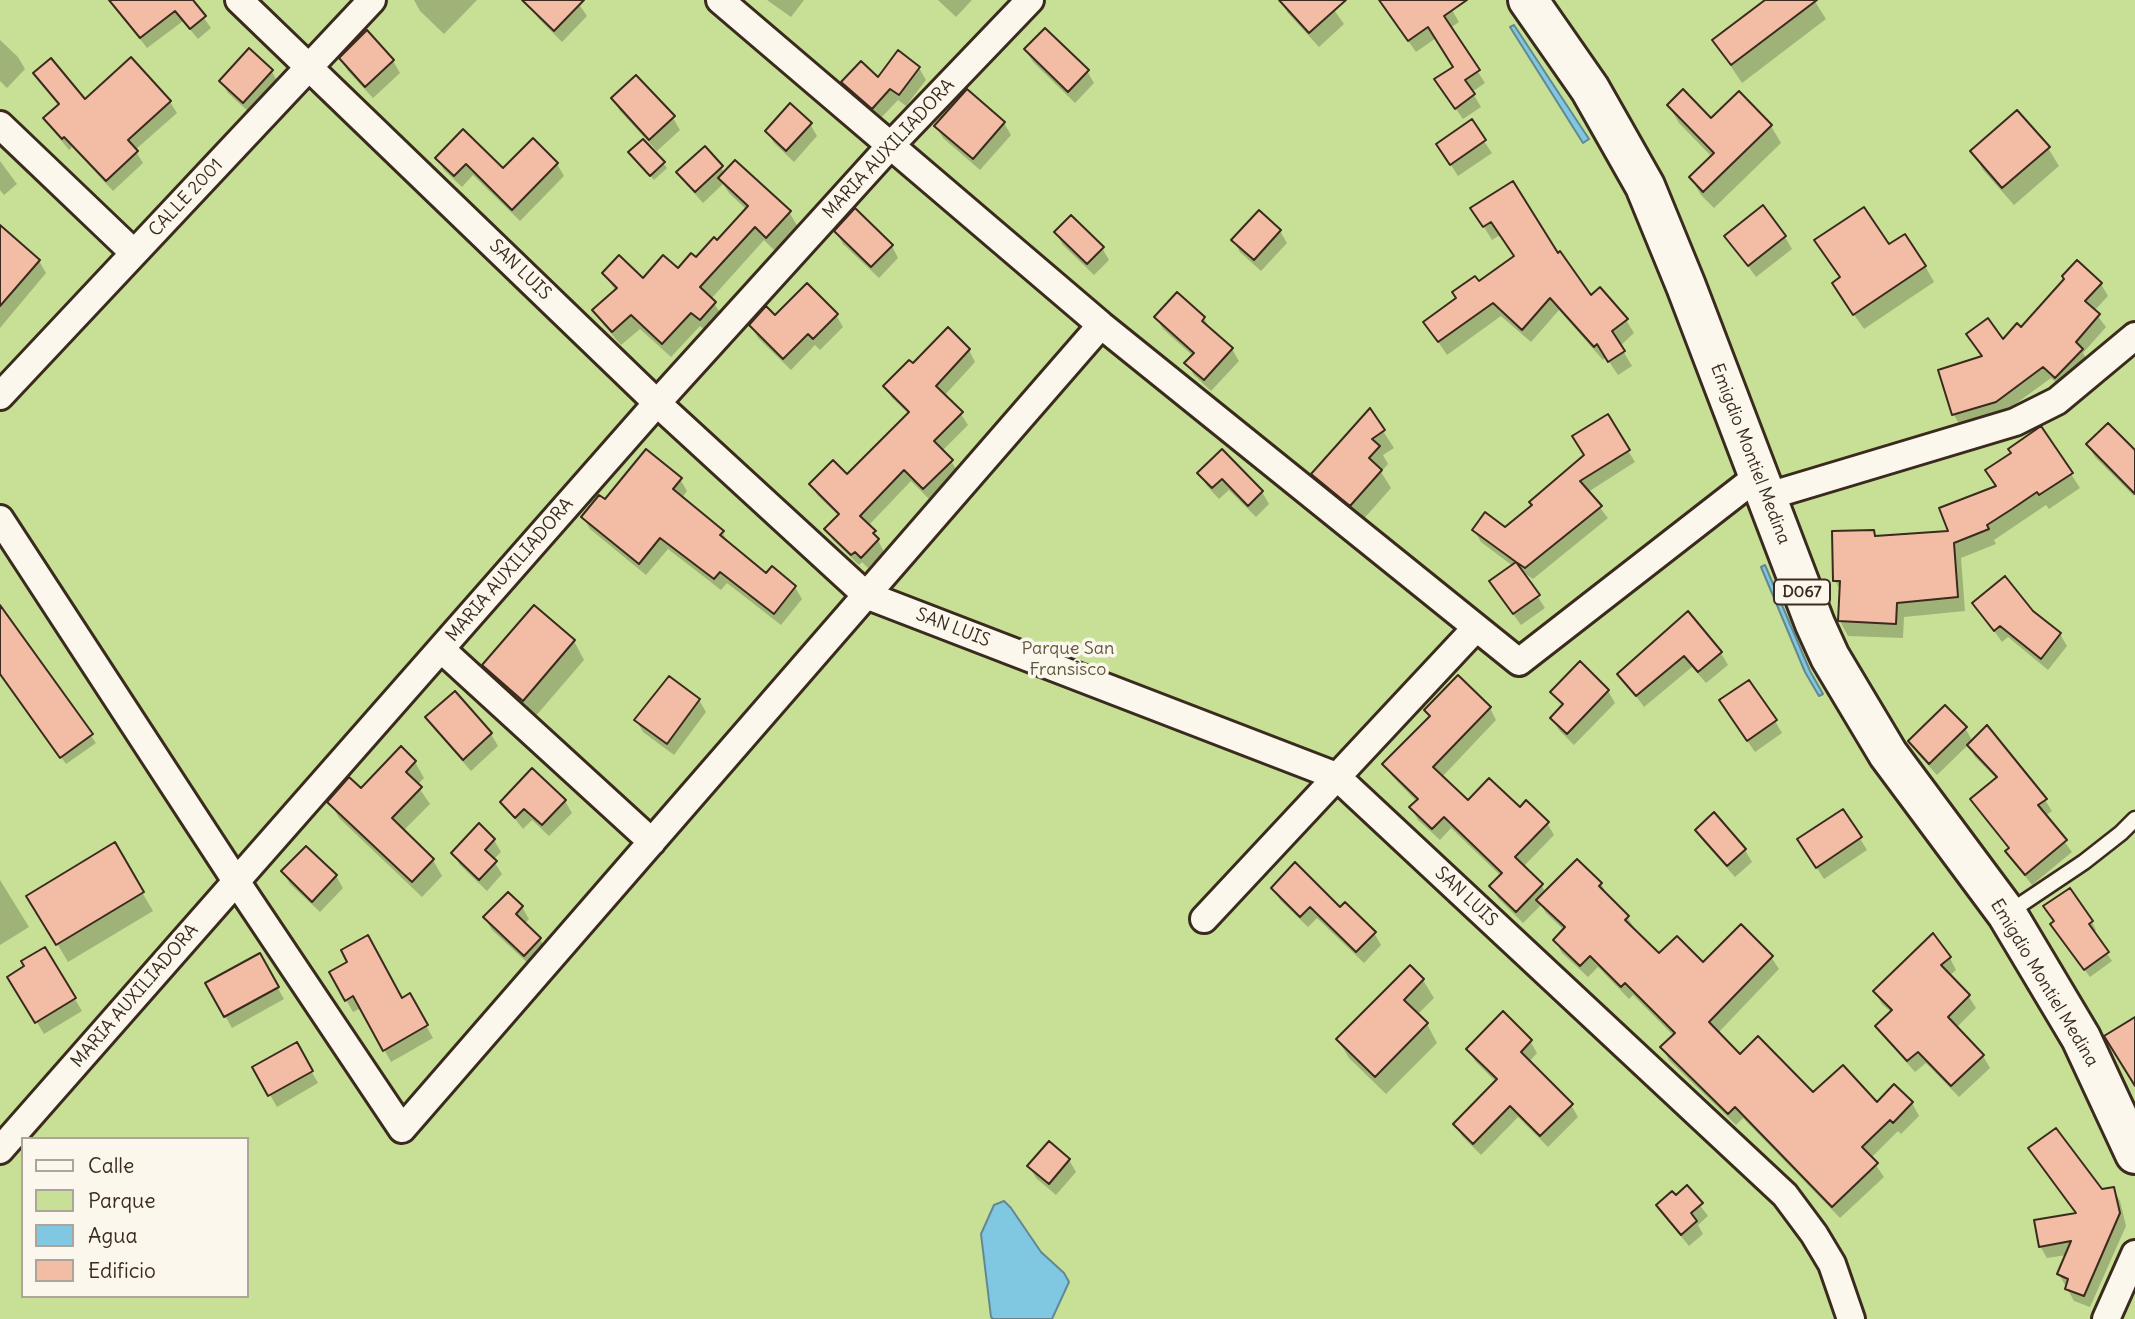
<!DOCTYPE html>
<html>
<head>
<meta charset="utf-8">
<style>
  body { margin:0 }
  #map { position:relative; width:2135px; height:1319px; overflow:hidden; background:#fbf7ec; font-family:Delius,sans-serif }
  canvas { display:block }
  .legend { position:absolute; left:21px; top:1137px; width:228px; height:161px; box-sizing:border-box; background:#fbf7ec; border:2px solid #aea59a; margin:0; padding:9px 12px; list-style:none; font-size:21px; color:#3b2a1e }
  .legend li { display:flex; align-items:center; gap:14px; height:35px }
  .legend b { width:35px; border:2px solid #aea59a }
</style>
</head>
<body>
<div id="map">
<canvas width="2135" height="1319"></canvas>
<ul class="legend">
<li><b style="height:9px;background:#fbf7ec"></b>Calle</li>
<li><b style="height:19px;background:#c7e096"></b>Parque</li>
<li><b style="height:19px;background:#80c7e1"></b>Agua</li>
<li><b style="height:19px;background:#f2bda4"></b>Edificio</li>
</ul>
</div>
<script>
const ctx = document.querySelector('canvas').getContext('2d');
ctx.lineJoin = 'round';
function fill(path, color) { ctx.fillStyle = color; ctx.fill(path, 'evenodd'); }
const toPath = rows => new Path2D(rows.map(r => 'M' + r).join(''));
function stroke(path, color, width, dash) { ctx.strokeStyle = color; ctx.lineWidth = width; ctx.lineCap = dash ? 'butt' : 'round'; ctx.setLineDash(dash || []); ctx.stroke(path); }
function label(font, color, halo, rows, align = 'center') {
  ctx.font = font + ' Delius,sans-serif'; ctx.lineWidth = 7; ctx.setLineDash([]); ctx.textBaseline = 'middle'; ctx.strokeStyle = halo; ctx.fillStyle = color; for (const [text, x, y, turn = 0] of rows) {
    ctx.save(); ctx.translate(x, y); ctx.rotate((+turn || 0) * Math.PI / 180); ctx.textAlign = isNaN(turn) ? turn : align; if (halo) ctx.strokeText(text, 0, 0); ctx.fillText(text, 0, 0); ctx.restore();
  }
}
fill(toPath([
  [0,0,2135,0,2135,1319,0,1319],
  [23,1139,247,1139,247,1296,23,1296]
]), '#c7e096');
const water = toPath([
  [1514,25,1535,57,1589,139,1583,143,1510,27,1514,25],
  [1765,565,1810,671,1823,694,1819,696,1805,672,1761,567,1765,565],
  [1004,1201,1011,1208,1041,1252,1064,1273,1069,1282,1052,1319,993,1319,991,1317,981,1234,994,1205,1004,1201]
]);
fill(water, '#80c7e1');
stroke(water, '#648893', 2);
fill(toPath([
  [116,0,191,0,211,28,198,39,183,21,147,48,120,13,113,2],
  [414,0,477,0,444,34,420,11],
  [537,0,576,0,587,16,562,42,538,18,531,6],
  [767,0,804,0,791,17],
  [938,0,972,0,956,17],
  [1280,0,1327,0,1344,24,1319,47,1288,13],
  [1393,0,1445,0,1452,10,1459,22,1450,28,1485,83,1472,92,1481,107,1463,119,1444,92,1455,67,1436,38,1416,52,1392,18],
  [1768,0,1814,0,1826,19,1742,83,1714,41],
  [0,40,18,57,25,69,7,88,0,81],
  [1026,50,1087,71,1094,83,1075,103,1033,62],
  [249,51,272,72,279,84,251,114,228,93,221,81],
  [341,59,393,61,400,73,373,98,348,71],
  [919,68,926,80,906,106,898,100,879,120,850,94,843,82,878,79],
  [35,73,85,101,170,102,177,113,135,150,143,163,113,191,72,147,69,150,52,129,45,118,60,106],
  [613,99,673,118,680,130,657,151,620,111],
  [1669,106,1711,120,1771,126,1781,143,1714,208,1701,195,1691,178,1712,157,1679,123],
  [1471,122,1492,153,1458,176,1445,156],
  [1004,123,1011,135,980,170,943,138,936,126],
  [810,124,817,136,794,162,774,143,767,131],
  [705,148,725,173,789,212,798,227,775,251,764,240,711,299,723,317,709,334,700,326,671,357,640,329,621,345,603,324,594,310,616,291,604,274,643,280,678,270,718,242,747,210,729,193,723,184,703,203,686,184,679,172],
  [2048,148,2059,166,2014,205,1983,170,1973,151],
  [437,158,503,171,557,164,564,176,520,221,473,175,462,187,444,170],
  [634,158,663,163,667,168,654,180],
  [0,161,17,184,4,195,0,190],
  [1473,209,1557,255,1591,298,1626,320,1634,333,1620,346,1632,366,1618,375,1606,357,1603,360,1559,310,1531,342,1501,316,1447,355,1425,322,1515,257,1500,235,1492,240],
  [1259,212,1280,231,1287,243,1261,271,1240,252,1233,240],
  [836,232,892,246,898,258,879,278,843,244],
  [1056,233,1102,248,1109,260,1094,275,1063,245],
  [1726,236,1785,237,1792,249,1756,277],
  [0,243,39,261,46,273,0,328],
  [1826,256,1925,266,1934,282,1864,329,1843,299,1841,279],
  [2077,263,2101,284,2108,296,2094,311,2106,327,2083,353,2089,363,2063,389,2051,378,2003,413,1961,427,1954,415,1940,371,1983,358,1968,335,2003,341,2022,330,2066,280],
  [1177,294,1204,318,1211,331,1232,349,1239,361,1211,391,1194,375,1187,363,1193,356,1163,329,1156,317],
  [836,315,843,327,820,350,815,345,791,370,758,338,751,326],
  [969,350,975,362,944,396,961,414,968,425,942,451,951,461,958,472,930,500,911,481,868,526,874,532,884,552,868,568,862,562,859,565,833,540,826,529,839,516,818,496,811,485,847,476,909,414,892,398,885,386,913,366],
  [1370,411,1394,448,1383,455,1388,464,1381,472,1391,488,1361,522,1323,491,1313,474],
  [1607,417,1635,462,1588,492,1608,518,1533,579,1521,571,1545,608,1521,625,1498,593,1513,566,1481,542,1474,530,1505,529,1534,506,1583,458],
  [2088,445,2135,453,2134,496,2095,457],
  [1222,451,1262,492,1269,504,1256,517,1229,490,1219,499,1207,486,1200,474],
  [2071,474,2080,488,2049,509,2046,505,1994,540,1996,544,1961,558,1965,611,1904,617,1903,638,1848,636,1840,621,1841,591,1835,581,1873,531,1877,538,1950,532,1998,487],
  [680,479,687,491,682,498,722,532,729,544,767,575,795,587,802,599,781,625,727,583,721,590,668,549,646,575,590,529,583,517,605,502],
  [1974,603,2032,612,2060,634,2067,646,2048,670,2008,637,2002,642],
  [0,608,96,743,66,764,0,673],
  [1688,613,1721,653,1728,665,1706,683,1692,667,1644,707,1620,674],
  [574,641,584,660,534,718,494,683,484,665],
  [1608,691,1615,703,1574,745,1559,730,1552,718,1563,707,1552,692],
  [454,693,491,734,498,746,471,771,434,729,427,717],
  [699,700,706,712,674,755,643,732,636,720],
  [1490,708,1496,720,1442,777,1468,802,1520,809,1547,823,1554,835,1523,867,1541,885,1546,893,1601,884,1608,896,1627,917,1635,929,1633,930,1659,956,1703,964,1771,957,1779,969,1718,1033,1740,1056,1813,1095,1877,1104,1912,1103,1919,1116,1901,1134,1898,1131,1871,1158,1884,1177,1840,1218,1743,1118,1736,1125,1669,1060,1662,1047,1674,1036,1633,995,1629,999,1598,967,1588,977,1562,953,1555,940,1564,930,1546,913,1541,905,1523,923,1498,898,1491,886,1501,876,1451,828,1440,840,1418,820,1411,808,1417,802,1392,776,1385,765,1431,718,1426,710],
  [1728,713,1775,721,1782,733,1755,752],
  [1965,728,1973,742,2045,800,2052,811,2045,816,2072,852,2032,885,2014,862,2007,851,2010,849,1972,799,1997,779,1975,757,1968,745,1937,775,1917,753,1910,741],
  [415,762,424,778,417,785,430,804,403,831,433,860,442,876,422,897,339,818,330,802,361,791],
  [565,801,572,813,549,836,532,820,523,829,502,802],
  [1843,811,1867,850,1824,879,1806,851],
  [1714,815,1745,850,1752,862,1735,877,1704,842,1697,830],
  [494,840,501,852,493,860,502,874,487,891,460,865,453,853],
  [114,845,153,911,68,962,29,896],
  [283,872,336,876,343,888,320,912,290,884],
  [0,880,29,927,0,945],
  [1273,888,1340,909,1374,933,1381,945,1364,963,1317,918,1308,927,1280,900],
  [2069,890,2092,922,2096,930,2093,933,2112,961,2090,977,2057,933,2055,922],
  [522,907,529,919,524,924,540,939,547,951,532,967,492,930,485,918],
  [45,949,82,1011,44,1034,10,977,26,967],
  [259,955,284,999,232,1028,207,984],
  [1950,958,1956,970,1949,976,1969,997,1976,1008,1956,1028,1983,1056,1990,1068,1959,1097,1926,1063,1915,1072,1885,1038,1878,1026,1892,1013,1882,1004,1875,992],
  [331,973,402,1000,409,996,433,1038,391,1062,361,1008,353,1012],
  [1423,980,1434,998,1417,1015,1427,1024,1437,1043,1386,1094,1349,1058,1338,1040],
  [1530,1041,1537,1053,1529,1062,1571,1105,1578,1117,1548,1147,1518,1117,1481,1155,1462,1136,1455,1124,1496,1082,1475,1061,1468,1049],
  [296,1044,318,1083,277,1107,255,1068],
  [2030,1149,2101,1191,2113,1189,2120,1201,2126,1226,2090,1307,2074,1301,2059,1274,2067,1255,2047,1258,2040,1246,2077,1214],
  [1069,1160,1076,1172,1056,1195,1036,1178,1029,1166],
  [1687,1188,1708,1216,1698,1225,1703,1234,1689,1246,1665,1217,1658,1205,1675,1198]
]), '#0003');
const building = toPath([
  [109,0,193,0,206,16,190,29,175,11,140,38,109,0],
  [522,0,584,0,554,31,522,0],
  [1279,0,1346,0,1309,33,1279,0],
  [1379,0,1467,0,1444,16,1480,70,1465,80,1475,94,1455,109,1434,79,1453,67,1428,27,1408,41,1379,0],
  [1765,0,1817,0,1731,65,1712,40,1765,0],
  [1045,28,1089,70,1068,92,1024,49,1045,28],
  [367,30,394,60,365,87,339,58,367,30],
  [249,48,273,70,243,103,219,81,249,48],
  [898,50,920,67,899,95,890,89,872,109,841,82,861,61,878,77,898,50],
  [131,57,171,101,128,140,138,151,106,181,64,137,62,139,43,118,59,104,33,73,51,58,85,99,131,57],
  [636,75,675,116,649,140,611,98,636,75],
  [967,89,1005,122,973,159,934,126,967,89],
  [1683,89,1711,118,1739,91,1772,125,1703,192,1689,177,1714,153,1667,105,1683,89],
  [790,103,812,123,786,151,765,131,790,103],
  [2017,110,2050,147,2002,188,1970,151,2017,110],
  [1472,119,1486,140,1450,165,1436,144,1472,119],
  [463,129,503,168,533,138,558,163,512,210,466,164,454,176,435,158,463,129],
  [643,139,665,162,650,176,628,152,643,139],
  [705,146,723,166,695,192,676,172,705,146],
  [735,160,791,211,766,238,755,227,700,287,716,302,700,320,691,313,662,344,631,315,612,332,592,310,617,288,602,273,619,255,643,278,663,255,678,268,691,253,696,257,714,237,717,240,748,206,718,178,735,160],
  [1513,181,1558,253,1560,251,1591,295,1600,287,1628,319,1612,331,1625,351,1608,362,1597,344,1594,347,1550,298,1522,330,1493,303,1438,342,1423,322,1456,298,1452,292,1475,276,1479,281,1514,256,1491,222,1483,227,1470,208,1513,181],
  [1763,205,1786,236,1748,266,1724,236,1763,205],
  [1864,207,1889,244,1905,234,1926,266,1853,315,1832,283,1840,277,1814,240,1864,207],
  [855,208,893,245,871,267,834,231,855,208],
  [1259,210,1281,230,1254,260,1231,240,1259,210],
  [1071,215,1104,247,1087,264,1054,232,1071,215],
  [0,225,40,260,0,306,0,225],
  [2077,260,2102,283,2085,301,2100,314,2076,342,2083,349,2055,378,2043,367,1996,402,1952,415,1938,370,1982,356,1966,334,1988,318,2003,339,2017,323,2021,327,2064,279,2062,276,2077,260],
  [807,283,838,314,813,339,808,334,783,359,749,325,766,306,775,315,807,283],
  [1177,292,1205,317,1202,321,1233,348,1204,380,1184,363,1194,353,1154,317,1177,292],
  [948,327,970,349,936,386,963,412,934,441,953,460,923,489,904,470,860,516,876,531,873,533,879,539,861,558,855,552,851,555,824,529,839,514,809,484,833,460,847,474,909,412,883,386,909,360,913,363,948,327],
  [1370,408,1385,430,1372,439,1380,446,1369,458,1382,470,1350,506,1311,474,1370,408],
  [1608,414,1630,450,1580,481,1602,506,1525,568,1516,562,1540,595,1513,614,1489,581,1516,562,1472,530,1485,512,1505,527,1532,505,1529,502,1584,455,1572,436,1608,414],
  [2108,423,2135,450,2135,494,2086,444,2108,423],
  [2041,426,2073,473,2039,495,2037,492,2012,509,1987,525,1989,529,1954,543,1958,597,1897,603,1896,624,1838,621,1840,581,1833,581,1832,531,1874,530,1875,536,1948,531,1939,508,1996,486,1985,470,2011,453,2008,449,2041,426],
  [646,449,682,478,673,489,724,531,720,535,766,573,772,566,796,586,774,614,720,572,714,579,660,538,639,564,581,517,599,495,605,499,646,449],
  [1222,449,1263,491,1248,506,1222,479,1212,488,1197,473,1222,449],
  [2005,576,2033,611,2061,633,2041,659,2000,626,1994,631,1972,603,2005,576],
  [0,605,93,734,60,758,0,674,0,605],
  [534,605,575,640,523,701,482,665,534,605],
  [1688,611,1722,652,1698,672,1684,656,1636,696,1617,674,1688,611],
  [1580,661,1609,690,1567,734,1550,718,1563,704,1550,692,1580,661],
  [1458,675,1491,707,1433,767,1468,800,1489,778,1520,807,1526,800,1549,822,1515,857,1543,884,1516,912,1489,886,1502,873,1444,817,1432,829,1409,807,1418,799,1382,764,1430,716,1424,710,1458,675],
  [669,676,700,699,667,744,634,720,669,676],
  [1749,680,1777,720,1747,741,1719,700,1749,680],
  [455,691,492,733,463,760,425,717,455,691],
  [1945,705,1967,727,1929,764,1908,741,1945,705],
  [1987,725,2047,799,2038,805,2067,840,2025,875,2005,851,2009,848,1970,799,1997,777,1967,745,1987,725],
  [401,746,416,761,406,772,422,787,392,818,434,859,412,882,327,802,349,777,361,788,401,746],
  [532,768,566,800,542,825,524,809,515,818,500,802,532,768],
  [1843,809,1862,837,1816,868,1797,839,1843,809],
  [1714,812,1746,849,1727,866,1695,830,1714,812],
  [479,823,495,839,485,850,497,861,479,880,451,853,479,823],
  [115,842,144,892,56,945,26,896,115,842],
  [306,846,337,875,312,902,281,871,306,846],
  [1577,859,1602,883,1599,886,1629,916,1625,920,1659,953,1677,936,1703,962,1741,924,1773,956,1709,1022,1740,1054,1758,1036,1813,1092,1843,1065,1877,1102,1894,1084,1913,1102,1893,1123,1890,1120,1862,1147,1878,1163,1832,1207,1735,1107,1728,1114,1660,1047,1675,1033,1625,983,1621,987,1590,956,1580,966,1553,940,1565,927,1536,900,1577,859],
  [1295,862,1340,907,1345,902,1376,932,1356,952,1310,907,1300,917,1271,888,1295,862],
  [2070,888,2093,921,2089,924,2109,952,2084,970,2050,924,2054,921,2043,906,2070,888],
  [508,892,523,906,516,914,541,938,524,956,483,917,508,892],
  [1933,933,1951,957,1941,965,1970,995,1948,1017,1984,1055,1951,1086,1918,1052,1907,1061,1875,1026,1892,1010,1873,991,1933,933],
  [368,935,402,998,410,993,428,1025,383,1051,353,996,345,1001,329,972,347,962,341,950,368,935],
  [45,947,76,998,35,1023,7,977,24,966,21,961,45,947],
  [260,953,279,987,224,1017,205,983,260,953],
  [1410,965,1424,979,1404,1000,1428,1023,1375,1077,1336,1039,1410,965],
  [1503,1011,1532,1040,1521,1052,1573,1104,1540,1136,1510,1106,1473,1144,1453,1124,1497,1079,1466,1049,1503,1011],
  [2135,1017,2135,1086,2104,1036,2135,1017],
  [297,1042,313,1071,268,1096,252,1067,297,1042],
  [2056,1128,2102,1189,2114,1187,2120,1213,2084,1296,2065,1289,2068,1279,2057,1274,2071,1241,2039,1247,2034,1220,2076,1213,2028,1148,2056,1128],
  [1049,1141,1070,1159,1049,1184,1027,1166,1049,1141],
  [1687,1185,1703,1203,1691,1213,1697,1221,1681,1235,1656,1205,1672,1191,1676,1195,1687,1185]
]);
fill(building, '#f2bda4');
stroke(building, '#3b2a1e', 2);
const lane = toPath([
  [2008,913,2084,862,2121,833,2135,819]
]);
const street = toPath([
  [239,0,657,403,866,595,1336,776,1785,1195,1814,1234,1832,1264,1851,1319],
  [720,0,1101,325,1519,662,1758,476],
  [0,125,134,253],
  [0,396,372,0],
  [1765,497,2015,422,2057,401,2135,336],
  [0,519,236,881,402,1129,1101,325],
  [441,649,652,842],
  [1204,919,1476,628],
  [0,1150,657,403,891,145,1030,0],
  [2106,1319,2135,1254]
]);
const primary = toPath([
  [1528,0,1590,89,1645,186,1686,286,1815,624,1830,657,1888,754,2007,914,2081,1038,2135,1154]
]);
stroke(lane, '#3b2a1e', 19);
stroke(street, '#3b2a1e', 32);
stroke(primary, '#3b2a1e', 44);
stroke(lane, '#fbf7ec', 14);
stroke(street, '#fbf7ec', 26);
stroke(primary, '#fbf7ec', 38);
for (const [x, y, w] of [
  [1802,592,56]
]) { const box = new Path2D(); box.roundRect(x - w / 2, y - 12.5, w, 25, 5); ctx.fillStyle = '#fbf7ec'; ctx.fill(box); stroke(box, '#3b2a1e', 2); }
label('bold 16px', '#3b2a1e', null, [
  ["D067",1802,592]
]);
label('18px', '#3b2a1e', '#fbf7ec', [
  ["MARIA AUXILIADORA",889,149,-47],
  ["CALLE 2001",186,198,-47],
  ["SAN LUIS",520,270,44],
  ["Emigdio Montiel Medina",1750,454,69],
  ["MARIA AUXILIADORA",510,570,-49],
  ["SAN LUIS",953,628,21],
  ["SAN LUIS",1466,897,43],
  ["Emigdio Montiel Medina",2044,983,59],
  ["MARIA AUXILIADORA",135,996,-49]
]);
label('18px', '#5e583c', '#fbf7ec', [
  ["Parque San",1068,649],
  ["Fransisco",1068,670]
]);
</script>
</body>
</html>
